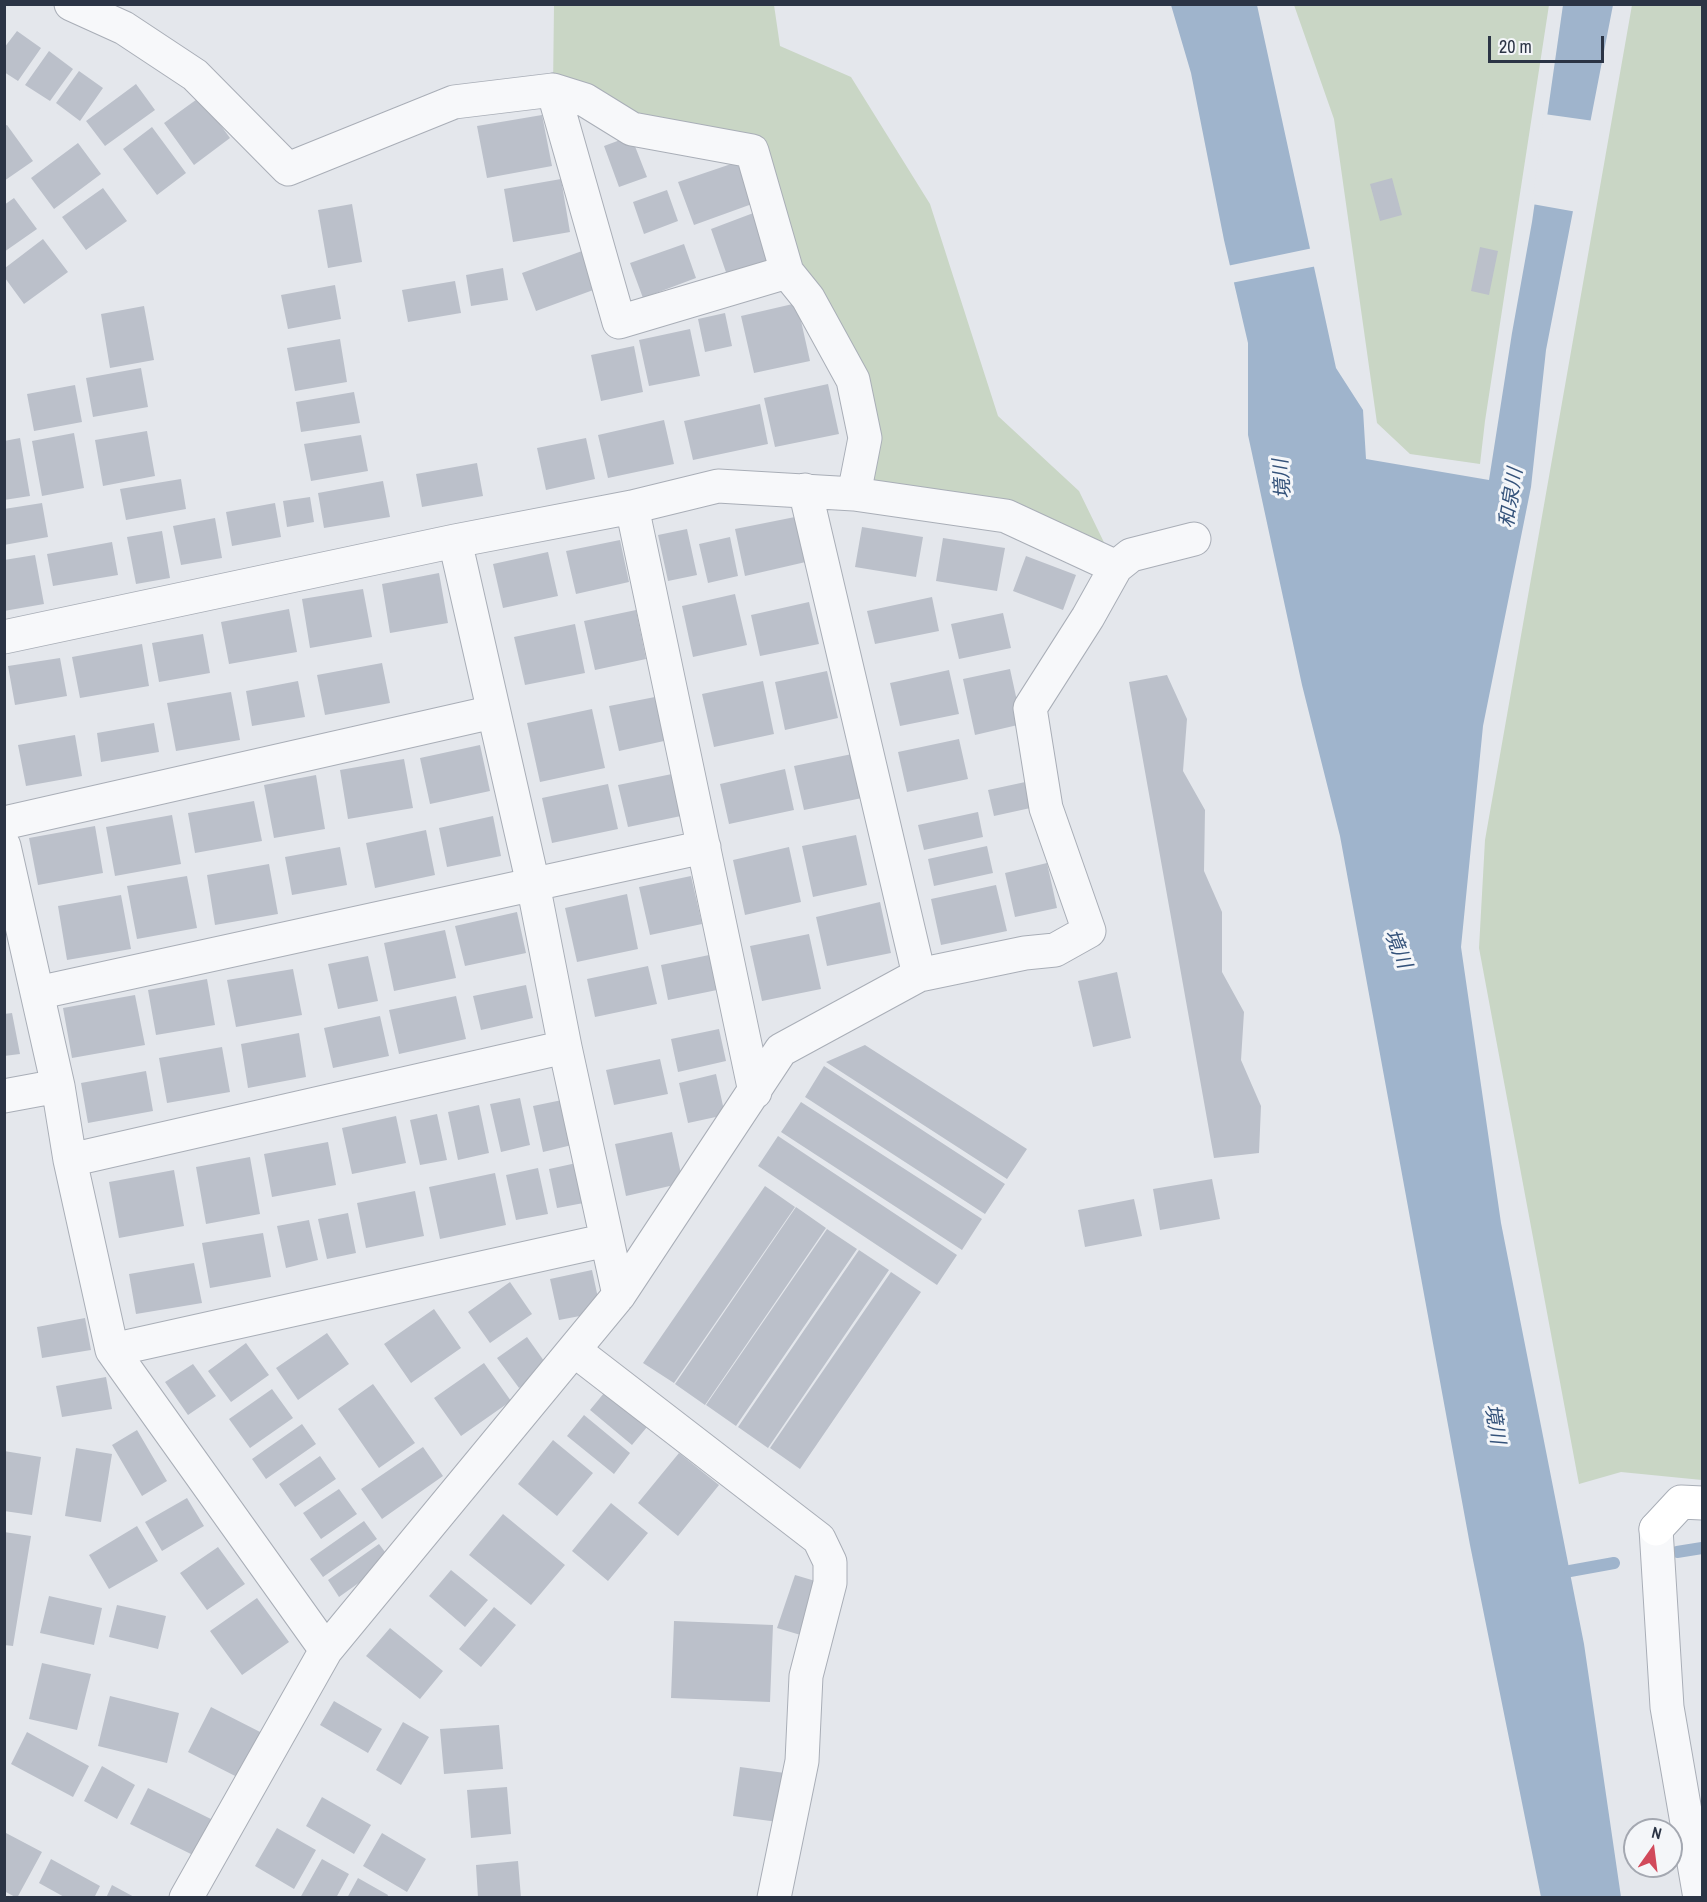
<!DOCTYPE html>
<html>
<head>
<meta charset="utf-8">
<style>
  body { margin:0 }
  #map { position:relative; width:1707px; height:1902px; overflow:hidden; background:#e4e7ec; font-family:"Archivo Narrow",sans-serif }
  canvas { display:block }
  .frame { position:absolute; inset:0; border:6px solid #2b3445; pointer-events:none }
  .north { position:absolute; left:1623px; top:1818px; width:60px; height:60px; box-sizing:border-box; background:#f4f6f9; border:2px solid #a4a8b1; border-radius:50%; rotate:14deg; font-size:16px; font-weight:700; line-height:24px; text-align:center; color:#2b3445 }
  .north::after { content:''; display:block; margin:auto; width:21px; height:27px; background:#d1495b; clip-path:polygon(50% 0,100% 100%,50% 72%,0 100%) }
  .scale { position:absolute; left:1488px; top:36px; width:116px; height:27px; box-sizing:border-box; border:3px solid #2b3445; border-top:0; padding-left:8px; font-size:18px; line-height:21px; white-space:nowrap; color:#2b3445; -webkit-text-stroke:4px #f4f6f9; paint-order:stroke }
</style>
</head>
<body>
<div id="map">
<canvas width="1707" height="1902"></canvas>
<div class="frame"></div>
<div class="north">N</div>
<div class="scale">20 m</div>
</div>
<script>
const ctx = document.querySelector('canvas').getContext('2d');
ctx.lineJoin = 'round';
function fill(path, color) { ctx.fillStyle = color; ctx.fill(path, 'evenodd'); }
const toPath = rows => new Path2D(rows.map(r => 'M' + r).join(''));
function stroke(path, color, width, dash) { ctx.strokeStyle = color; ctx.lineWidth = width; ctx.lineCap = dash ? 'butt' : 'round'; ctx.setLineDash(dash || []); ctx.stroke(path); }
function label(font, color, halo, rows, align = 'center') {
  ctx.font = font + ' "Archivo Narrow","Noto Sans JP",sans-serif'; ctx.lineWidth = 6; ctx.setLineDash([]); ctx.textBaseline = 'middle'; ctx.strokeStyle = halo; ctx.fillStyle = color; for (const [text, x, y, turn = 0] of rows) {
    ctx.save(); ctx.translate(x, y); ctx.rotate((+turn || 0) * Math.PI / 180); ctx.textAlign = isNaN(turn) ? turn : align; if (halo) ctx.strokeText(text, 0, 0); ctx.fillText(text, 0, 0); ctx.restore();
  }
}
fill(toPath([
  [554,5,774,5,780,46,851,77,930,204,998,416,1079,491,1116,567,1006,516,854,494,865,438,808,298,752,151,553,90],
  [1294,5,1549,5,1485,421,1480,464,1410,454,1377,423,1334,119],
  [1632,5,1702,5,1702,1480,1621,1472,1579,1484,1479,948,1485,840]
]), '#c9d6c5');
fill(toPath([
  [1171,5,1257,5,1336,368,1363,410,1366,459,1489,480,1512,333,1532,222,1563,5,1613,5,1546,350,1531,487,1483,726,1461,947,1501,1223,1584,1644,1621,1897,1541,1897,1470,1545,1340,836,1302,685,1248,435,1248,343,1224,240,1191,73]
]), '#9fb4cc');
fill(toPath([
  [1544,114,1594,121,1577,212,1532,204],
  [1313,248,1317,266,1231,283,1227,266]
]), '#e4e7ec');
stroke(toPath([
  [1677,1552,1702,1548],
  [1570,1571,1614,1563]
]), '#9fb4cc', 12);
fill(toPath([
  [17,31,41,48,18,81,4,72,4,48],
  [49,51,73,69,50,101,25,85],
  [79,71,103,88,80,121,56,103],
  [136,84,155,110,105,146,86,121],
  [200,97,230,138,194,165,164,123],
  [542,115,552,166,487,178,477,126],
  [7,125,33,161,4,181,4,126],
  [152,127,186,173,157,195,123,149],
  [631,136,647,177,619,187,604,146],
  [78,143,101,174,54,209,31,178],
  [737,162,752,204,694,225,678,182],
  [1392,178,1402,215,1380,221,1370,184],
  [561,179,570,232,513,242,504,189],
  [103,188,127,221,86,250,62,217],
  [667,190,678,221,644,234,633,202],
  [14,198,37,229,4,252,4,205],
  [352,204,362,262,328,268,318,210],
  [756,212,774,261,728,278,711,229],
  [43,239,68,272,24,304,5,278,5,268],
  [684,244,696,278,643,298,630,263],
  [1480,247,1498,251,1489,295,1471,291],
  [582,251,596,289,536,311,522,273],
  [503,268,508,300,471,306,466,275],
  [455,281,461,313,408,322,402,290],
  [335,285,341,319,288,329,281,295],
  [797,303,810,361,754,373,741,316],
  [144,306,154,360,110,368,101,314],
  [725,313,732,346,705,352,698,319],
  [690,329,700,376,649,386,639,340],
  [340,339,347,382,295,391,287,348],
  [634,346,643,392,601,401,591,355],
  [141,368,148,407,93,417,86,378],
  [828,384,839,434,775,447,764,398],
  [75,385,82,422,34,431,27,394],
  [354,392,360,423,301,432,296,402],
  [760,404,768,444,693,460,684,421],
  [664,420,674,464,608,478,598,435],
  [147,431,155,476,103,486,95,440],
  [74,433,84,488,42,496,32,441],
  [361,435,368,471,311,481,304,444],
  [20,438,30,496,4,500,4,441],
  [586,438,595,479,546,490,537,448],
  [477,463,483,496,422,507,416,474],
  [181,479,186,509,126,520,120,489],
  [383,481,390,517,324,528,318,493],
  [310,497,314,522,287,527,283,501],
  [42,503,48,537,4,545,4,509],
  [275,503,281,537,232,546,226,512],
  [800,516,810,561,745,576,735,529],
  [215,518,222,558,181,565,173,526],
  [862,527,923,537,916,577,855,567],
  [687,529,697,575,668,581,658,535],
  [162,531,170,578,136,584,127,537],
  [730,537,738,576,708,583,699,544],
  [943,538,1005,548,997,591,936,581],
  [620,540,629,582,576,594,566,551],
  [112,542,118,575,53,586,47,554],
  [548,552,558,596,503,608,493,564],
  [35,555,44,604,4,611,4,560],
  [1026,556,1076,575,1063,610,1013,591],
  [439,573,448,623,390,633,382,584],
  [363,589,372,637,310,648,302,599],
  [735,594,747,645,693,657,682,606],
  [932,597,939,631,875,644,867,611],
  [809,602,819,644,760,656,751,615],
  [289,609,297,652,229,664,221,622],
  [636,610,646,659,595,670,584,621],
  [1003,613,1011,648,959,659,951,624],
  [575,624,585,673,525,685,514,637],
  [203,634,210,673,159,682,152,643],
  [142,644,149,686,80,698,72,657],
  [60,658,67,696,15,705,8,666],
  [382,663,390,703,325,715,317,675],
  [1010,669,1022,724,975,735,963,679],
  [949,670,959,714,900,726,890,683],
  [827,671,838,718,785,730,775,682],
  [1167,675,1187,719,1183,771,1205,810,1204,871,1222,912,1222,972,1244,1012,1241,1060,1261,1106,1259,1153,1214,1158,1129,682],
  [298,681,305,717,252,726,246,691],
  [763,681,774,734,714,747,702,694],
  [231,692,240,740,176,751,167,703],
  [655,697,664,741,619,751,609,706],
  [592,709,605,768,540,782,527,723],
  [154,723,159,752,101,762,97,733],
  [75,735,82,776,26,786,18,745],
  [959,739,968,779,907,792,898,752],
  [480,745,490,791,430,804,420,758],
  [852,754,862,798,804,810,794,766],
  [404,759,413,808,348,819,340,770],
  [785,769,794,810,729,824,720,784],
  [672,774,681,816,628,827,618,785],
  [316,775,325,829,274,838,264,785],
  [1030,781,1035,807,994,816,988,790],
  [608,784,618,829,552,843,542,798],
  [254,801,262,841,195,853,188,813],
  [978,812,983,837,924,850,918,825],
  [172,815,181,864,115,876,106,827],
  [493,816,501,856,447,867,439,828],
  [95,826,103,873,38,885,29,838],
  [426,830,435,875,375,888,366,843],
  [856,835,867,885,813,897,802,846],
  [987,846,993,873,934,886,928,859],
  [340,847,347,885,292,895,285,857],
  [789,847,801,902,745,915,733,860],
  [1047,863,1057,908,1015,917,1005,873],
  [269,864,278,914,215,925,207,875],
  [187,876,197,928,137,939,127,886],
  [691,876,702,924,650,935,639,887],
  [996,885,1007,931,941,945,931,899],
  [627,894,638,949,577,962,565,908],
  [121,895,131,949,67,960,58,906],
  [880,902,891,953,827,966,816,917],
  [517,912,526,953,465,966,455,926],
  [445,930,456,978,394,991,384,943],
  [809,934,821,989,762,1001,750,946],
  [714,954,722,989,668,1000,661,965],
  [368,956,378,1001,338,1009,328,964],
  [648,966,657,1004,595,1017,587,979],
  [293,969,302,1015,236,1027,227,980],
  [1117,972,1131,1038,1093,1047,1078,981],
  [207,979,215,1025,156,1035,148,990],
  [526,985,533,1018,481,1030,473,996],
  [135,995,145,1045,72,1058,63,1008],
  [456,996,466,1039,399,1054,389,1010],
  [12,1013,20,1054,4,1056,4,1014],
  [380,1016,389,1056,333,1068,324,1028],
  [719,1029,726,1061,678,1072,671,1039],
  [299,1033,306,1077,248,1088,241,1044],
  [865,1045,1027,1149,1007,1179,826,1062],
  [222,1047,230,1092,167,1103,159,1058],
  [660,1059,668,1094,614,1105,606,1070],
  [824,1066,1005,1184,985,1214,805,1097],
  [146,1071,153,1111,88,1123,81,1083],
  [716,1074,725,1115,688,1123,679,1083],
  [520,1098,530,1145,501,1152,490,1104],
  [562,1100,572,1145,543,1152,533,1106],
  [801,1102,982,1219,962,1250,781,1132],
  [479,1105,489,1153,458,1160,448,1112],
  [437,1114,447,1160,420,1165,410,1120],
  [396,1116,406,1163,352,1174,342,1128],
  [672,1132,683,1183,626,1196,615,1144],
  [778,1136,957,1255,937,1285,758,1166],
  [328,1142,336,1185,272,1197,264,1154],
  [250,1157,260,1214,206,1224,196,1167],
  [581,1162,589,1202,557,1208,549,1169],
  [538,1168,548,1214,516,1220,506,1175],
  [174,1170,184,1226,119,1238,109,1182],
  [495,1173,506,1225,440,1239,429,1187],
  [1212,1179,1220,1219,1160,1230,1153,1189],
  [765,1186,795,1207,674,1383,643,1363],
  [415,1191,424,1236,366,1248,357,1203],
  [1134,1199,1142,1236,1085,1247,1078,1210],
  [796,1207,826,1228,705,1405,675,1384],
  [348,1213,356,1253,327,1259,318,1219],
  [309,1220,318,1260,286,1268,277,1226],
  [827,1229,857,1249,736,1426,706,1405],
  [263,1233,271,1277,210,1288,202,1243],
  [859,1250,889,1270,768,1448,738,1427],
  [194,1263,202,1303,136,1314,129,1274],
  [592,1270,601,1312,559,1320,550,1279],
  [891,1272,921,1292,800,1469,770,1448],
  [510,1282,532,1314,490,1343,468,1312],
  [434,1309,461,1348,411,1383,384,1344],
  [85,1318,91,1350,42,1358,37,1327],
  [327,1333,349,1364,298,1400,276,1368],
  [527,1337,549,1368,519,1388,497,1358],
  [246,1343,269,1375,231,1402,208,1371],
  [484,1363,511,1401,461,1436,434,1398],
  [193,1364,216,1396,188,1415,165,1382],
  [106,1377,112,1409,62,1417,56,1386],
  [373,1384,415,1443,379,1468,338,1409],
  [609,1387,652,1421,632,1445,590,1410],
  [272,1389,293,1418,250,1448,229,1419],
  [584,1415,630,1453,614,1474,567,1436],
  [302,1424,316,1444,266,1479,252,1459],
  [137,1430,167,1481,142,1496,112,1445],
  [553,1440,593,1473,557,1516,518,1484],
  [423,1447,443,1476,382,1519,361,1489],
  [76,1448,112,1454,101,1522,65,1516],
  [4,1451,41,1457,32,1515,4,1511],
  [679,1453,719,1485,678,1536,638,1503],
  [320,1456,336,1479,295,1507,279,1484],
  [339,1489,357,1514,321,1539,303,1513],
  [187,1498,204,1526,162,1551,145,1522],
  [611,1503,648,1533,608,1581,572,1551],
  [503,1514,565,1565,531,1605,469,1555],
  [364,1521,377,1539,323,1577,310,1559],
  [137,1526,158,1561,109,1589,89,1555],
  [4,1532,31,1536,13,1646,4,1645],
  [379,1544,391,1560,339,1597,328,1580],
  [218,1547,245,1584,207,1610,180,1573],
  [451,1570,488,1600,465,1627,429,1596],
  [795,1575,822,1583,804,1636,777,1628],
  [49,1596,102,1608,94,1645,40,1633],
  [257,1598,289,1642,242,1675,210,1631],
  [117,1605,166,1616,158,1649,109,1637],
  [494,1607,516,1625,481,1667,459,1649],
  [674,1621,773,1625,770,1702,671,1698],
  [390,1628,443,1671,420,1699,366,1656],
  [42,1663,91,1674,77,1730,29,1719],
  [110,1696,179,1713,167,1763,98,1746],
  [334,1701,382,1729,368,1753,320,1725],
  [211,1707,268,1736,245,1781,188,1752],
  [403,1722,429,1737,401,1785,376,1770],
  [499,1725,503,1769,444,1774,440,1729],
  [27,1732,89,1766,73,1797,11,1764],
  [102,1766,135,1785,117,1819,84,1801],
  [740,1767,785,1773,778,1822,733,1816],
  [507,1787,511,1834,471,1838,467,1790],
  [148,1788,215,1821,197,1857,130,1824],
  [322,1797,371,1825,354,1854,306,1826],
  [277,1828,316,1850,294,1889,255,1866],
  [6,1833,42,1852,17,1898,4,1891,4,1836],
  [382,1833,426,1859,407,1892,363,1866],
  [51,1859,100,1886,94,1898,66,1898,39,1883],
  [322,1859,349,1874,336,1898,300,1898],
  [518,1861,521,1898,478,1898,476,1865],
  [358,1878,388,1895,387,1898,347,1898],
  [112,1885,136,1898,106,1898]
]), '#bbc0ca');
const street = toPath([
  [71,4,124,28,195,75,288,169,454,102,553,90,619,322,787,272,808,298,853,380,865,438,854,494],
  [553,90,585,100,632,129,752,151,787,272],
  [632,507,755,1092],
  [455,541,533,884,565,1047,619,1295],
  [4,637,455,541,632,507,718,486,854,494,1006,516,1116,567,1131,555,1194,539],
  [4,823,493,712],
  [4,846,58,1086,70,1160,112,1350,326,1650],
  [919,975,1025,953,1055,950,1089,931,1046,808,1030,708,1088,617,1116,567],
  [37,993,704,847],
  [4,1096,58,1086],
  [70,1160,565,1047],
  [112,1350,607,1240],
  [574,1350,819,1539,830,1562,830,1583,806,1676,802,1761,774,1898],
  [1656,1529,1667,1707,1700,1898],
  [186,1898,326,1650,619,1295,781,1050,919,975,805,490]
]);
const secondary = toPath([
  [1656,1529,1681,1502,1702,1503]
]);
stroke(street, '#a9aeb7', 35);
stroke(secondary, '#a9aeb7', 35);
stroke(street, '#f7f8fa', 33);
stroke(secondary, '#fff', 33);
label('italic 20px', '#34527a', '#f4f6f9', [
  ["境川",1283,479,-94],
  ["和泉川",1512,498,-81],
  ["境川",1397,949,68],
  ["境川",1494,1424,81]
]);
</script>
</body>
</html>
